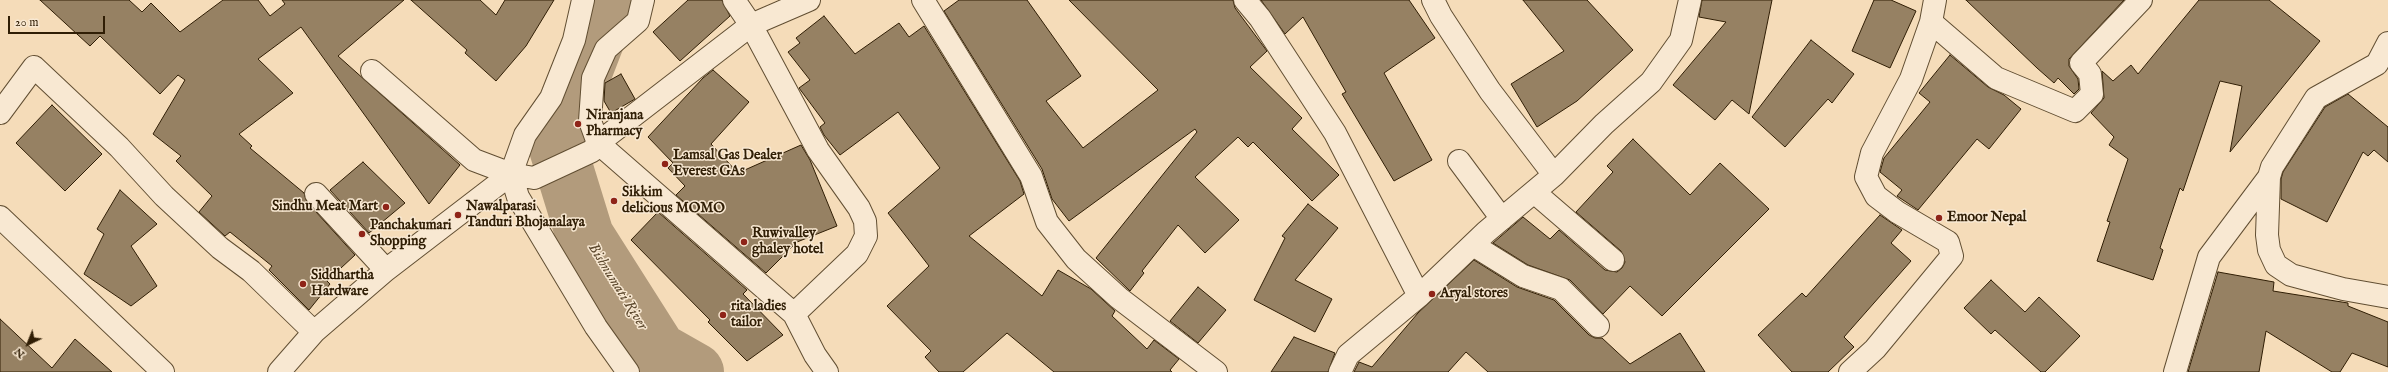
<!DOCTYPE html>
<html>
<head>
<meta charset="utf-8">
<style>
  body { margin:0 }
  #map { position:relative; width:2388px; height:372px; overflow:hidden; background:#f5dcb9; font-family:"IM FELL English",serif }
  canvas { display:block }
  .north { position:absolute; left:8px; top:324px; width:40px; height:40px; -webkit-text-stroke:3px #f8e8d2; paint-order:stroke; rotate:223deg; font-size:11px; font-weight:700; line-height:16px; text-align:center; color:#301e05 }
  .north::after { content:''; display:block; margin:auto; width:14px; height:18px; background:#301e05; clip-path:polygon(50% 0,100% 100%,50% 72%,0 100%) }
  .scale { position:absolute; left:8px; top:16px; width:97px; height:18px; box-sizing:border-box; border:2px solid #301e05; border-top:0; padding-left:5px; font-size:12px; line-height:14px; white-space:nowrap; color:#301e05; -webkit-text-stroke:3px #f8e8d2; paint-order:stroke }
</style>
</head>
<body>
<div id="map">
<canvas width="2388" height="372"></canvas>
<div class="north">N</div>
<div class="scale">20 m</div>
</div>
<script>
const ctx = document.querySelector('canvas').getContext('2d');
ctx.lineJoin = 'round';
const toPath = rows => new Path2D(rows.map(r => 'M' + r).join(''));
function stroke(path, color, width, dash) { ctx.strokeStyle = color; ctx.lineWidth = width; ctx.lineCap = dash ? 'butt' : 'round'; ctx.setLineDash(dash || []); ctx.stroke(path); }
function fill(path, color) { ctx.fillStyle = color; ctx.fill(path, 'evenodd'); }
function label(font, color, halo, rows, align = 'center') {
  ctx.font = font + ' "IM FELL English",serif'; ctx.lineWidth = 3; ctx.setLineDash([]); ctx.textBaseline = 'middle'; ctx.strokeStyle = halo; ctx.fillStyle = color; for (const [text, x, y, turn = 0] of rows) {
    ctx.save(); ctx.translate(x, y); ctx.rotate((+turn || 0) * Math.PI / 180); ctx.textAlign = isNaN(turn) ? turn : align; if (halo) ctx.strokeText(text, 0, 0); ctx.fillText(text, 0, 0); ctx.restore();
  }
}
stroke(toPath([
  [611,0,556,142,585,236,658,351,695,372]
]), '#b29b7c', 58);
const building = toPath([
  [40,0,129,0,142,12,151,3,180,32,223,0,258,0,270,16,285,4,282,0,404,0,338,56,460,165,429,204,301,27,258,59,293,93,239,134,252,146,250,148,304,193,307,202,355,255,327,281,330,284,309,310,269,270,272,266,230,232,225,236,199,212,212,196,176,161,181,156,153,134,185,80,178,75,160,94,100,36,90,46,40,0],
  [411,0,480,0,496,15,505,0,554,0,526,46,496,81,465,53,467,50,411,0],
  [688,0,722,0,730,16,680,61,653,32,688,0],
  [959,0,1027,0,1081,76,1046,101,1083,148,1158,90,1069,0,1233,0,1235,8,1267,51,1250,67,1302,118,1292,129,1339,175,1312,201,1253,142,1248,147,1238,137,1195,177,1239,220,1205,253,1178,225,1142,271,1144,273,1130,291,1096,258,1197,132,1195,129,1069,221,1052,199,1042,169,944,11,959,0],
  [1261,0,1409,0,1435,38,1384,73,1432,160,1394,181,1342,94,1346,92,1303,17,1285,34,1261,0],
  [1523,0,1587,0,1633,50,1577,101,1537,127,1511,84,1564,51,1523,0],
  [1702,0,1772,0,1749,114,1732,100,1715,120,1673,85,1726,22,1699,17,1702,0],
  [1874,0,1891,0,1916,11,1890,68,1852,51,1874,0],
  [1966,0,2124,0,2069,59,2069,66,2078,79,2079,89,2074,94,2058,78,2054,83,2037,68,1966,0],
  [2199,0,2269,0,2320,41,2230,152,2242,86,2220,81,2183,191,2180,188,2160,248,2163,250,2153,280,2097,261,2110,222,2107,221,2128,159,2109,145,2114,137,2091,113,2104,98,2102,71,2113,81,2131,65,2138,74,2199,0],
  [824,16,855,54,899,23,909,37,924,26,1020,181,1024,194,969,236,1042,296,1058,270,1091,289,1115,311,1112,316,1147,349,1154,340,1179,359,1170,370,1172,372,1054,372,1007,333,963,372,939,372,925,357,931,351,887,306,929,266,888,213,940,168,898,112,840,155,824,135,820,127,825,123,799,88,810,80,788,52,800,43,796,38,824,16],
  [1811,40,1854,74,1832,103,1828,99,1785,147,1752,117,1811,40],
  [1950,55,1988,87,2004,95,2021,109,1989,149,1977,139,1918,210,1897,196,1902,190,1880,172,1884,158,1930,102,1919,93,1950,55],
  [713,70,749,102,711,144,738,173,801,145,810,160,837,226,797,242,766,273,676,195,685,186,668,168,673,163,648,137,703,78,713,70],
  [621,74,635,99,611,113,604,101,605,83,621,74],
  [2348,94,2388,127,2388,162,2374,150,2368,156,2363,152,2327,222,2281,199,2281,179,2283,172,2325,107,2348,94],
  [52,105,102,154,65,191,16,143,52,105],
  [1633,139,1690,195,1720,163,1769,209,1662,316,1630,286,1603,314,1570,280,1528,265,1493,243,1523,217,1550,239,1559,230,1605,270,1617,272,1622,268,1625,262,1621,251,1576,212,1613,172,1607,166,1633,139],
  [363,162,405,203,369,233,330,190,363,162],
  [120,190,157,224,131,246,157,286,131,306,84,274,104,234,97,229,120,190],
  [1308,204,1338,228,1295,280,1332,299,1315,332,1254,300,1285,238,1282,236,1308,204],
  [658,212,747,290,743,294,783,335,747,361,708,322,710,320,631,240,658,212],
  [1880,215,1902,230,1891,243,1911,261,1844,337,1854,347,1828,372,1792,372,1758,335,1802,293,1806,297,1880,215],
  [1474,260,1517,287,1554,300,1589,335,1595,338,1602,338,1630,364,1680,333,1705,372,1488,372,1466,352,1448,372,1354,372,1359,362,1372,367,1418,313,1474,260],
  [2218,272,2274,282,2273,291,2348,303,2348,306,2388,322,2388,367,2352,353,2340,372,2332,372,2266,331,2259,372,2188,372,2218,272],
  [1991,280,2025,312,2039,297,2080,336,2045,372,2041,372,1995,330,1991,334,1964,308,1991,280],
  [1198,287,1226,310,1198,343,1170,321,1198,287],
  [0,319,52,368,75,339,112,372,0,372,0,319],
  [1294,337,1335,353,1328,372,1271,372,1294,337]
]);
fill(building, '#968163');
stroke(building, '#301e05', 1);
const minor = toPath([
  [583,0,574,40,551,98,525,135,511,174,518,197,596,327,628,372],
  [643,0,638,21,606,49,593,78,590,121,598,143,794,314,815,355,827,372],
  [734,0,751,25,818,150,859,208,865,221,866,236,857,254,794,314],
  [923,0,1031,176,1047,222,1076,259,1119,298,1216,372],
  [1245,0,1260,18,1335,133,1419,296],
  [1433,0,1441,16,1490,91,1554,175],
  [1931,22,1996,78,2075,111,2092,94,2090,74,2081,63,2141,0],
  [372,71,474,160,511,174],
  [0,113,34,67,119,147,164,196,220,248,251,271,314,332],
  [1459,161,1502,219],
  [2269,177,2267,235,2269,250,2276,265,2291,275,2343,289,2388,297],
  [1534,192,1613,260],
  [316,194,386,270],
  [0,217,163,372],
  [1473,245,1523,276,1561,289,1598,326],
  [279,372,314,332,386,270,511,174,534,178,592,151,598,143,751,25,809,0],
  [1340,372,1348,355,1419,296,1486,232,1554,175,1604,124,1651,82,1681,40,1690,0],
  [1850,372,1875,349,1952,256,1948,242,1897,212,1876,196,1866,177,1872,153,1911,79,1931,22,1935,0],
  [2175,372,2209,257,2269,177,2272,167,2316,98,2377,64,2388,43]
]);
stroke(minor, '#614e32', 24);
stroke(minor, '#f8e8d2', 22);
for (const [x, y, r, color] of [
  [578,124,4,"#8f2418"],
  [665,164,4,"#8f2418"],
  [614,201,4,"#8f2418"],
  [386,207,4,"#8f2418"],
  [458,215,4,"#8f2418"],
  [1939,218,4,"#8f2418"],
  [362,234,4,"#8f2418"],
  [744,242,4,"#8f2418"],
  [303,284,4,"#8f2418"],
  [1432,294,4,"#8f2418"],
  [723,315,4,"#8f2418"]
]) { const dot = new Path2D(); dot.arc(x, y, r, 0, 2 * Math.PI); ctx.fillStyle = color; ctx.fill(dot); stroke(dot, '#f8e8d2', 1.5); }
label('bold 14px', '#301e05', '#f8e8d2', [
  ["Niranjana",586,116],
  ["Pharmacy",586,132],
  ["Lamsal Gas Dealer",673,156],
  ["Everest GAs",673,172],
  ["Sikkim",622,193],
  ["delicious MOMO",622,209],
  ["Sindhu Meat Mart",378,207,"right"],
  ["Nawalparasi",466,207],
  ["Tanduri Bhojanalaya",466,223],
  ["Emoor Nepal",1947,218],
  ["Panchakumari",370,226],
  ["Shopping",370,242],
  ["Ruwivalley",752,234],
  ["ghaley hotel",752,250],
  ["Siddhartha",311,276],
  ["Hardware",311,292],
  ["Aryal stores",1440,294],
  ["rita ladies",731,307],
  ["tailor",731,323]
], 'left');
label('italic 15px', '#5e4a2f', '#f8e8d2', [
  ["Bishnumati River",617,287,58]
]);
</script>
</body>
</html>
